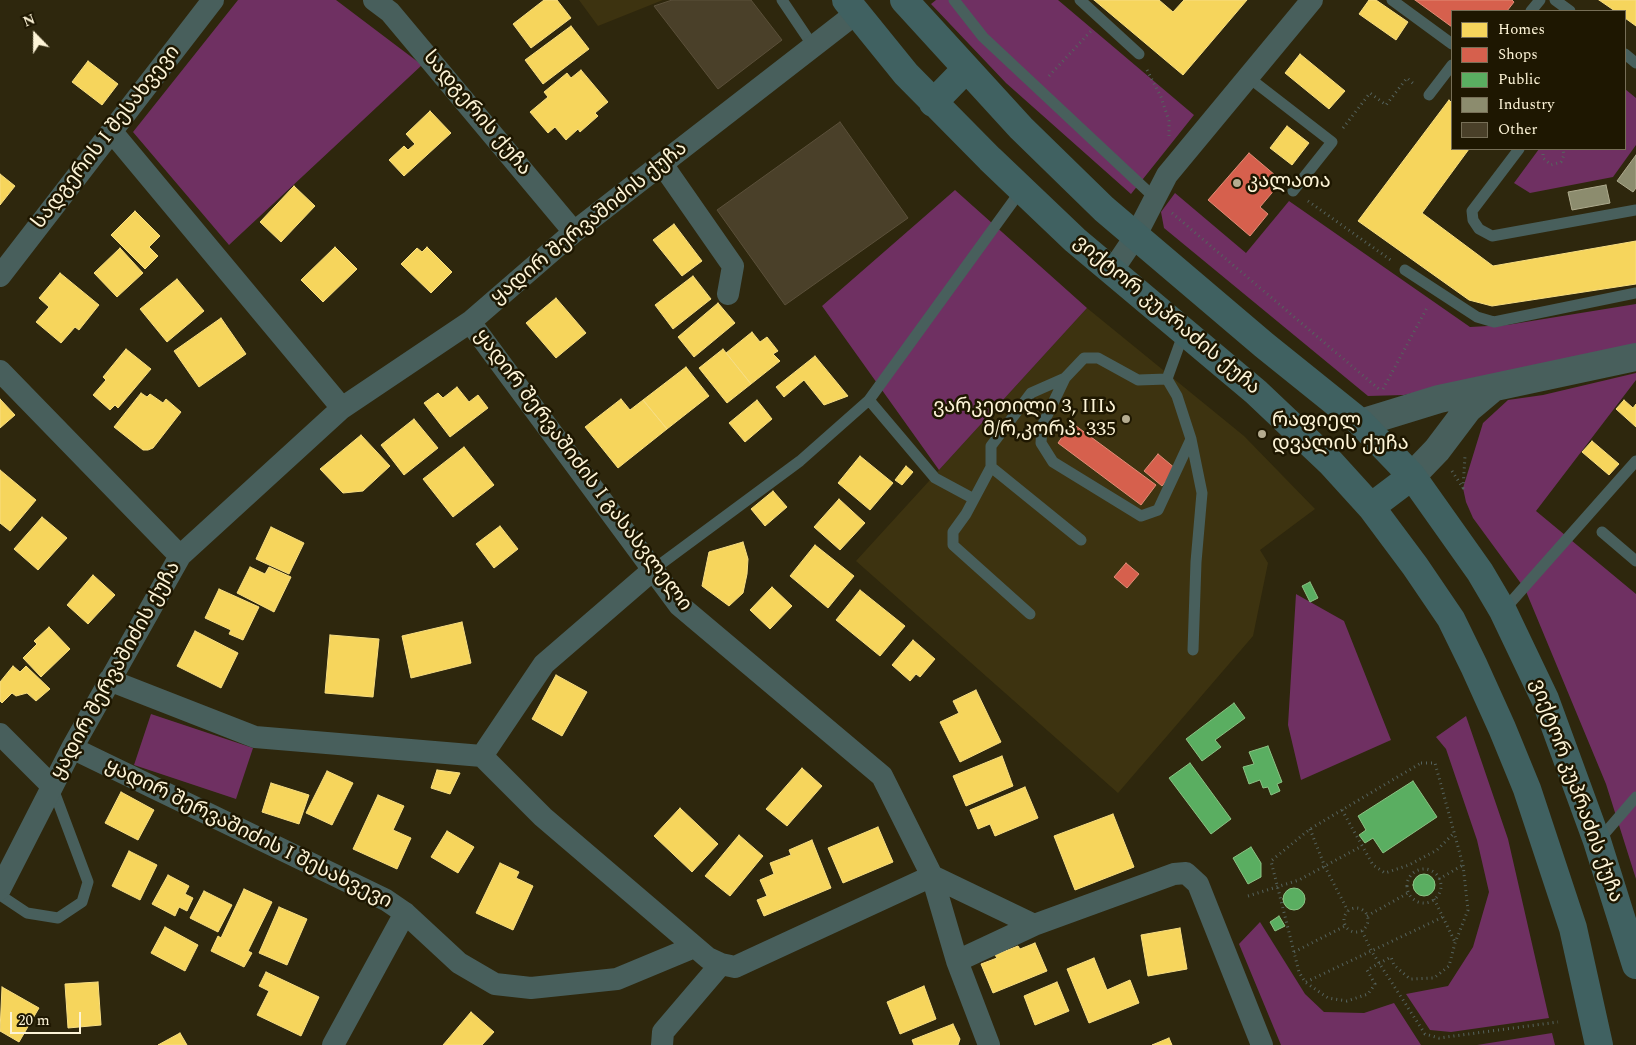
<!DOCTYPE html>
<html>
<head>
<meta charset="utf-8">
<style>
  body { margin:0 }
  #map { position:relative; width:1636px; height:1045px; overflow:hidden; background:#2e270d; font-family:Spectral,serif }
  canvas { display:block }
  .legend { position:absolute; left:1451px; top:10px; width:175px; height:140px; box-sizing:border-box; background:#1e1701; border:1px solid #776f57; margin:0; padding:6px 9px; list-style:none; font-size:15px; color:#fdf4d7 }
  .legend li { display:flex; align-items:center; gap:10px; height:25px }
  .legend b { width:25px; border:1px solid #776f57 }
  .north { position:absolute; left:10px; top:10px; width:50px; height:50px; -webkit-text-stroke:4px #1e1701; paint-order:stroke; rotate:338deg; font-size:14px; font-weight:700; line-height:20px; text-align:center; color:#fdf4d7 }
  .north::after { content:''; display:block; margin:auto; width:18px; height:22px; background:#fdf4d7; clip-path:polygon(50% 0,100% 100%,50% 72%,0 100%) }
  .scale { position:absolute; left:10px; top:1012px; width:71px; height:22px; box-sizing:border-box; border:2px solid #fdf4d7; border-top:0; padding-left:6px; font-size:15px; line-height:18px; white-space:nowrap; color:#fdf4d7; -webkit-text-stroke:4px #1e1701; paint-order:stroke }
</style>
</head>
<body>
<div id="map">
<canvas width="1636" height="1045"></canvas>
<ul class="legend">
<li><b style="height:14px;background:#f6d55c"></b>Homes</li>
<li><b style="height:14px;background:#d6604d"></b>Shops</li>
<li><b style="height:14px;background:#5aae61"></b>Public</li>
<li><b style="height:14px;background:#8c8c6e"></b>Industry</li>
<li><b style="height:14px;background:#4a4029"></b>Other</li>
</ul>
<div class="north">N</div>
<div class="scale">20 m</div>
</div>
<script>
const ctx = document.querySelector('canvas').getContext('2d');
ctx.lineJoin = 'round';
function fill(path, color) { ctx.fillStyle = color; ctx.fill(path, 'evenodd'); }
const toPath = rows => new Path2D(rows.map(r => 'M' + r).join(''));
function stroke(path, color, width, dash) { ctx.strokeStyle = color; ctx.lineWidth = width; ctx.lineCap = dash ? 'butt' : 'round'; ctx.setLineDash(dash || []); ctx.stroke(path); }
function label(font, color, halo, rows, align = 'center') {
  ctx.font = font + ' Spectral,"Noto Sans Georgian",serif'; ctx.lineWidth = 5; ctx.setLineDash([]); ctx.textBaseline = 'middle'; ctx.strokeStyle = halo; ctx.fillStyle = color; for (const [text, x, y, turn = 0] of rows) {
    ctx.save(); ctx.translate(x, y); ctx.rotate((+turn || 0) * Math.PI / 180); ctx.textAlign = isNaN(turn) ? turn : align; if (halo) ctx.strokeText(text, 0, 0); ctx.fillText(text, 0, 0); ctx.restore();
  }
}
fill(toPath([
  [579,0,663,0,598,26],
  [1087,308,1244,436,1315,509,1260,550,1268,563,1253,636,1118,793,856,561]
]), '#3d3310');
fill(toPath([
  [238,0,336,0,422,65,229,245,133,132],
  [936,0,1058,0,1194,115,1131,194,1006,83,931,4],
  [1625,89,1636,98,1636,145,1613,177,1530,193,1514,183,1539,149,1625,149],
  [955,190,1087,308,939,470,822,306],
  [1175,193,1246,253,1289,201,1470,327,1507,325,1636,304,1636,347,1404,395,1368,396,1164,228,1161,212],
  [1636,373,1636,380,1536,511,1636,594,1636,879,1606,784,1525,589,1473,518,1466,502,1463,488,1483,423,1508,400,1543,395],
  [1296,594,1344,621,1391,740,1301,780,1288,725],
  [151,714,253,748,236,799,134,765],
  [1466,716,1508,839,1549,1018,1451,1032,1430,1030,1406,994,1448,986,1473,947,1489,892,1477,840,1446,749,1436,737],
  [1260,922,1305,994,1324,1012,1364,1013,1394,1003,1421,1045,1281,1045,1239,944],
  [1552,1033,1555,1045,1477,1045]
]), '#6f3062');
const homes = toPath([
  [544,0,557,0,571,18,531,48,513,24,544,0],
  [1094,0,1159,0,1173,12,1184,0,1247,0,1183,75,1094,0],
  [1369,0,1376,0,1408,22,1396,40,1359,14,1369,0],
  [1599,0,1636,0,1636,26,1625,18,1625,11,1615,11,1599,0],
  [571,26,589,49,543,84,525,60,571,26],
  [1300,54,1345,91,1329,109,1285,73,1300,54],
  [88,61,118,84,102,105,72,82,88,61],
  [581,70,608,102,595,113,598,116,580,132,578,129,566,140,555,127,548,133,530,112,548,97,544,92,567,73,571,78,581,70],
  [1449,100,1452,103,1452,149,1469,149,1422,213,1493,266,1636,241,1636,284,1492,306,1469,300,1358,221,1449,100],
  [430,111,451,133,404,176,389,160,404,146,408,150,415,144,406,134,430,111],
  [1287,126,1309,143,1292,165,1270,148,1287,126],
  [0,174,15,186,0,205,0,174],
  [294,186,315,206,281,242,260,222,294,186],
  [135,211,160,236,149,247,158,256,145,269,111,235,135,211],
  [674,224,702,261,682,276,653,240,674,224],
  [335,247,357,269,323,302,301,280,335,247],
  [427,247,452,272,431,293,401,264,417,248,422,252,427,247],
  [120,248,143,273,117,297,94,273,120,248],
  [60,273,99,305,79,330,75,327,61,343,36,322,49,307,39,298,60,273],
  [693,276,711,299,673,329,655,305,693,276],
  [177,279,204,311,167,342,140,309,177,279],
  [556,298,586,333,556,358,526,323,556,298],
  [718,303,735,323,694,357,678,337,718,303],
  [221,318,246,354,199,387,174,351,221,318],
  [752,332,760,342,767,337,778,351,773,354,780,361,751,384,726,353,752,332],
  [126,349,151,369,118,408,115,405,110,410,93,395,106,380,103,377,126,349],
  [723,349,751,384,727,403,699,368,723,349],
  [815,356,848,396,824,405,804,380,784,397,776,387,815,356],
  [686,367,709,396,667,429,643,400,686,367],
  [457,387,469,402,478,395,488,408,450,437,424,403,438,393,443,398,457,387],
  [141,393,147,397,150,394,163,403,166,399,181,412,153,448,148,450,143,450,114,427,141,393],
  [0,399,15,415,0,428,0,399],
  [621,399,630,410,643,400,667,429,618,468,585,427,621,399],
  [757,400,772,419,745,442,729,423,757,400],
  [1624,400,1633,408,1636,404,1636,427,1616,409,1624,400],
  [414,419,438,448,404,475,381,445,414,419],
  [361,435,390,466,363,491,343,493,320,469,361,435],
  [1592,441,1619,464,1609,475,1582,452,1592,441],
  [464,447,494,485,453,517,423,479,464,447],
  [860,456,893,483,870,510,838,483,860,456],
  [906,466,913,472,902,485,895,480,906,466],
  [0,470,36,500,10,531,0,523,0,470],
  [773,491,787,507,765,526,751,509,773,491],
  [839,499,865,523,840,550,814,527,839,499],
  [42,517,67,538,38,570,14,549,42,517],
  [500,526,518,549,494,568,476,544,500,526],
  [271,527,304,543,289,574,256,559,271,527],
  [743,542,748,559,747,574,743,593,729,606,702,586,709,552,743,542],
  [815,545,854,576,828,608,790,576,815,545],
  [250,567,265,574,269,567,291,577,274,612,237,593,250,567],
  [93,575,115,595,88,624,67,605,93,575],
  [772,587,792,606,770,629,750,610,772,587],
  [219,589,259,607,243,640,229,634,231,630,205,618,219,589],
  [860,590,905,626,880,656,836,620,860,590],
  [462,622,471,663,411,678,402,636,462,622],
  [49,627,70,649,41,677,23,658,37,644,34,641,49,627],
  [195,631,238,653,221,688,177,666,195,631],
  [330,635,379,639,373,697,325,693,330,635],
  [913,640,935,659,920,677,916,674,910,681,892,665,913,640],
  [13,666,20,672,26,666,50,689,36,701,27,693,16,696,12,693,2,703,0,701,0,682,13,666],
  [556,675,587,692,562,736,532,719,556,675],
  [976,690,1001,742,960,762,940,722,959,713,953,701,976,690],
  [1002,756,1013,786,966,806,953,776,1002,756],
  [802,768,822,786,787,826,766,809,802,768],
  [437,770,460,773,450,794,431,788,437,770],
  [327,771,353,783,332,825,306,813,327,771],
  [271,783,309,795,299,824,262,812,271,783],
  [1025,787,1038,818,995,836,990,824,978,829,970,810,1025,787],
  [121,792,154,810,138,840,105,823,121,792],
  [378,795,404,806,393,830,411,838,397,869,353,849,378,795],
  [680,808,718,844,692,872,654,836,680,808],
  [1113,814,1134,867,1075,890,1054,836,1113,814],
  [878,827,893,862,843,883,828,848,878,827],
  [447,831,474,847,458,873,431,857,447,831],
  [739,835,763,856,730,896,705,876,739,835],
  [812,840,831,888,764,916,757,900,767,896,760,880,774,874,770,863,791,855,789,850,812,840],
  [129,851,157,865,140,900,112,886,129,851],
  [500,863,519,872,516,878,533,886,513,930,476,913,500,863],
  [168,875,189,886,185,894,193,898,187,911,179,907,175,916,152,904,168,875],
  [244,889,272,902,248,951,252,953,244,967,211,951,218,936,221,938,244,889],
  [204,891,232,905,218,932,190,918,204,891],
  [279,907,307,919,287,965,259,953,279,907],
  [165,927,198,945,185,971,151,953,165,927],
  [1180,928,1187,969,1148,976,1141,935,1180,928],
  [1035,943,1047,971,993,993,981,964,997,958,995,955,1018,946,1020,949,1035,943],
  [1094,958,1107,990,1130,980,1139,1003,1089,1023,1067,969,1094,958],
  [266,972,319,997,301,1036,257,1015,269,991,259,986,266,972],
  [98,982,101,1025,68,1028,65,984,98,982],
  [1057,982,1069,1011,1035,1025,1024,996,1057,982],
  [924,986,936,1019,900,1034,887,1002,924,986],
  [2,987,39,1008,19,1042,0,1031,2,987],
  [471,1012,494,1032,482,1045,443,1045,471,1012],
  [953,1024,960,1039,958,1045,914,1045,912,1040,953,1024],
  [180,1033,187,1045,158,1045,180,1033],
  [1169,1038,1172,1045,1152,1045,1169,1038]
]);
fill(homes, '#f6d55c');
stroke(homes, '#f8de81', 1);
const shops = toPath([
  [1415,0,1512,0,1514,2,1507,11,1452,11,1452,27,1415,0],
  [1249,153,1282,181,1260,207,1268,214,1250,236,1208,200,1249,153],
  [1072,423,1156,485,1141,505,1058,443,1072,423],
  [1158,454,1176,469,1162,486,1144,471,1158,454],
  [1126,563,1139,574,1127,588,1114,577,1126,563]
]);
fill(shops, '#d6604d');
stroke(shops, '#e28c76', 1);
const public = toPath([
  [1310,582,1318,598,1310,602,1302,586,1310,582],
  [1234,703,1245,718,1215,740,1221,747,1202,761,1186,739,1234,703],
  [1268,746,1282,782,1277,784,1280,791,1271,795,1268,787,1263,788,1260,780,1249,784,1243,767,1254,764,1249,752,1268,746],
  [1190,763,1231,819,1211,834,1169,778,1190,763],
  [1413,781,1437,817,1383,853,1373,838,1365,843,1359,835,1366,830,1358,816,1413,781],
  [1251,847,1261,863,1261,877,1248,884,1233,858,1251,847],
  '1413 885a11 11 0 1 1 22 0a11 11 0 1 1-22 0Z',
  '1283 899a11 11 0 1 1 22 0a11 11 0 1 1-22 0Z',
  [1279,916,1285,926,1275,931,1270,922,1279,916]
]);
fill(public, '#5aae61');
stroke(public, '#8bc384', 1);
const industry = toPath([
  [1636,155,1636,188,1633,192,1617,181,1636,155],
  [1606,185,1610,203,1572,210,1568,192,1606,185]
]);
fill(industry, '#8c8c6e');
stroke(industry, '#aeab8e', 1);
const building = toPath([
  [672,0,751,0,782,40,718,89,654,6,672,0],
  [840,122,908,218,785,305,717,210,840,122]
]);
fill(building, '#4a4029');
stroke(building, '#5b503a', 1);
stroke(toPath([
  [1147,70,1161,97,1169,121,1169,136],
  [1049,76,1091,31],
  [1343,128,1370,93,1386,105,1407,78,1415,85],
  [1543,149,1543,158,1551,165,1561,162,1564,155,1563,149],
  [1308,201,1392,261],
  [1172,213,1380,390],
  [1383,389,1428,306],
  [1452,471,1463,488,1465,456],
  [1421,763,1435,763,1463,865,1468,910,1455,943,1449,966,1434,978,1410,979,1394,965,1391,957,1367,970,1375,984,1368,994,1347,1001,1328,998,1305,982,1299,972,1271,861,1310,829,1421,763],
  [1342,810,1373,865,1385,873,1409,865,1437,850,1455,832],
  [1310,829,1325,867,1348,911],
  '1407 886a17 17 0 1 1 34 0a17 17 0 1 1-34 0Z',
  [1439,879,1463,865],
  [1248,896,1299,880,1362,846],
  [1434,899,1455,942],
  '1344 920a12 12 0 1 1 24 0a12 12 0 1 1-24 0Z',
  [1367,916,1408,893],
  [1362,931,1372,952,1425,1034,1439,1038,1558,1022],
  [1294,952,1345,926],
  [1306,982,1443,917]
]), '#55635e', 3, [1, 4]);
stroke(toPath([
  [782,0,813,46],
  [954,0,983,37,1156,199],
  [1080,0,1139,54],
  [1392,0,1452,44],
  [1555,0,1570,11],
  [1531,11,1540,0],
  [1625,54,1636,63],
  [1248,77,1332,142,1293,191],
  [1429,95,1452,65],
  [1519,149,1472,211,1473,220,1479,229,1492,236,1636,210],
  [1405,270,1477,317,1494,322,1636,293],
  [1065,378,1031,393,991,446,991,467,1081,540],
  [1167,379,1138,380,1098,358,1084,358,1065,378,1042,426,1041,443,1053,462,1141,516,1158,510,1191,439],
  [1167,379,1177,396,1191,439,1202,493,1196,562,1193,650],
  [1167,379,1184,332],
  [869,400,935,478,974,499],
  [991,467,966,514,953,532,953,545,1030,614],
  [1602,532,1636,561],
  [654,569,800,461,869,400,1022,189],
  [1503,611,1636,461],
  [1599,840,1636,797],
  [0,895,27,913,58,918,82,902,88,882,52,786]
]), '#485f5c', 11);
stroke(toPath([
  [374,0,390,12,574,232],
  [112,132,342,408],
  [662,164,733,266,728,294],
  [1112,271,1135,237,1167,175,1312,0],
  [0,276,213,0],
  [470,322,679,605,882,776,932,876,957,961,989,1045],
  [0,371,180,556],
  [109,680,255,737,482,756,543,817,708,958,721,964,735,967,932,876],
  [0,734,52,786],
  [72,748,386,900,405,913,459,963,495,984,531,988,617,979,694,947],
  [482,756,544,664,654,569],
  [932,876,1034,925],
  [0,889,72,748,180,556,342,408,470,322,574,232,855,14],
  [957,961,1034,925,1174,874,1186,873,1198,884,1262,1045],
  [333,1045,405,913],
  [662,1045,663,1032,721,964]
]), '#485f5c', 22);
stroke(toPath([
  [1361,423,1439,399,1636,357],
  [1412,476,1437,450,1468,409,1493,388]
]), '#485f5c', 28);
stroke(toPath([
  [846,0,906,74,990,159,1075,240,1256,392,1331,463,1371,507,1415,566,1451,619,1474,666,1502,728,1527,789,1573,928,1599,1045],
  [904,0,1021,128,1104,209,1264,345,1361,423,1412,476,1480,572,1503,611,1545,699,1597,841,1636,965],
  [933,103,966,69],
  [1371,507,1412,476]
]), '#406161', 28);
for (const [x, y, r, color] of [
  [1237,183,5,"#b5ac90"],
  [1126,419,5,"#b5ac90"],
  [1262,434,5,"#b5ac90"]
]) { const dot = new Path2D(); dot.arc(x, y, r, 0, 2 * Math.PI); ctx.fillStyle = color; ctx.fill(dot); stroke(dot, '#1e1701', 2); }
label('20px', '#fdf4d7', '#1e1701', [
  ["სადგერის ქუჩა",476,114,50],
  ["სადგერის I შესახვევი",107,138,-52],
  ["ყადირ შერვაშიძის ქუჩა",590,224,-39],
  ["ვიქტორ კუპრაძის ქუჩა",1166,316,40],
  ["ყადირ შერვაშიძის I გასასვლელი",582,471,53],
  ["ყადირ შერვაშიძის ქუჩა",117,671,-61],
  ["ვიქტორ კუპრაძის ქუჩა",1575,791,70],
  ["ყადირ შერვაშიძის I შესახვევი",248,835,26]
]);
label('20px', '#fdf4d7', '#1e1701', [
  ["კალათა",1247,183],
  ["ვარკეთილი 3, IIIა",1116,408,"right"],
  ["მ/რ,კორპ. 335",1116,431,"right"],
  ["რაფიელ",1272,422],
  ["დვალის ქუჩა",1272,445]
], 'left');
</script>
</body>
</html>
